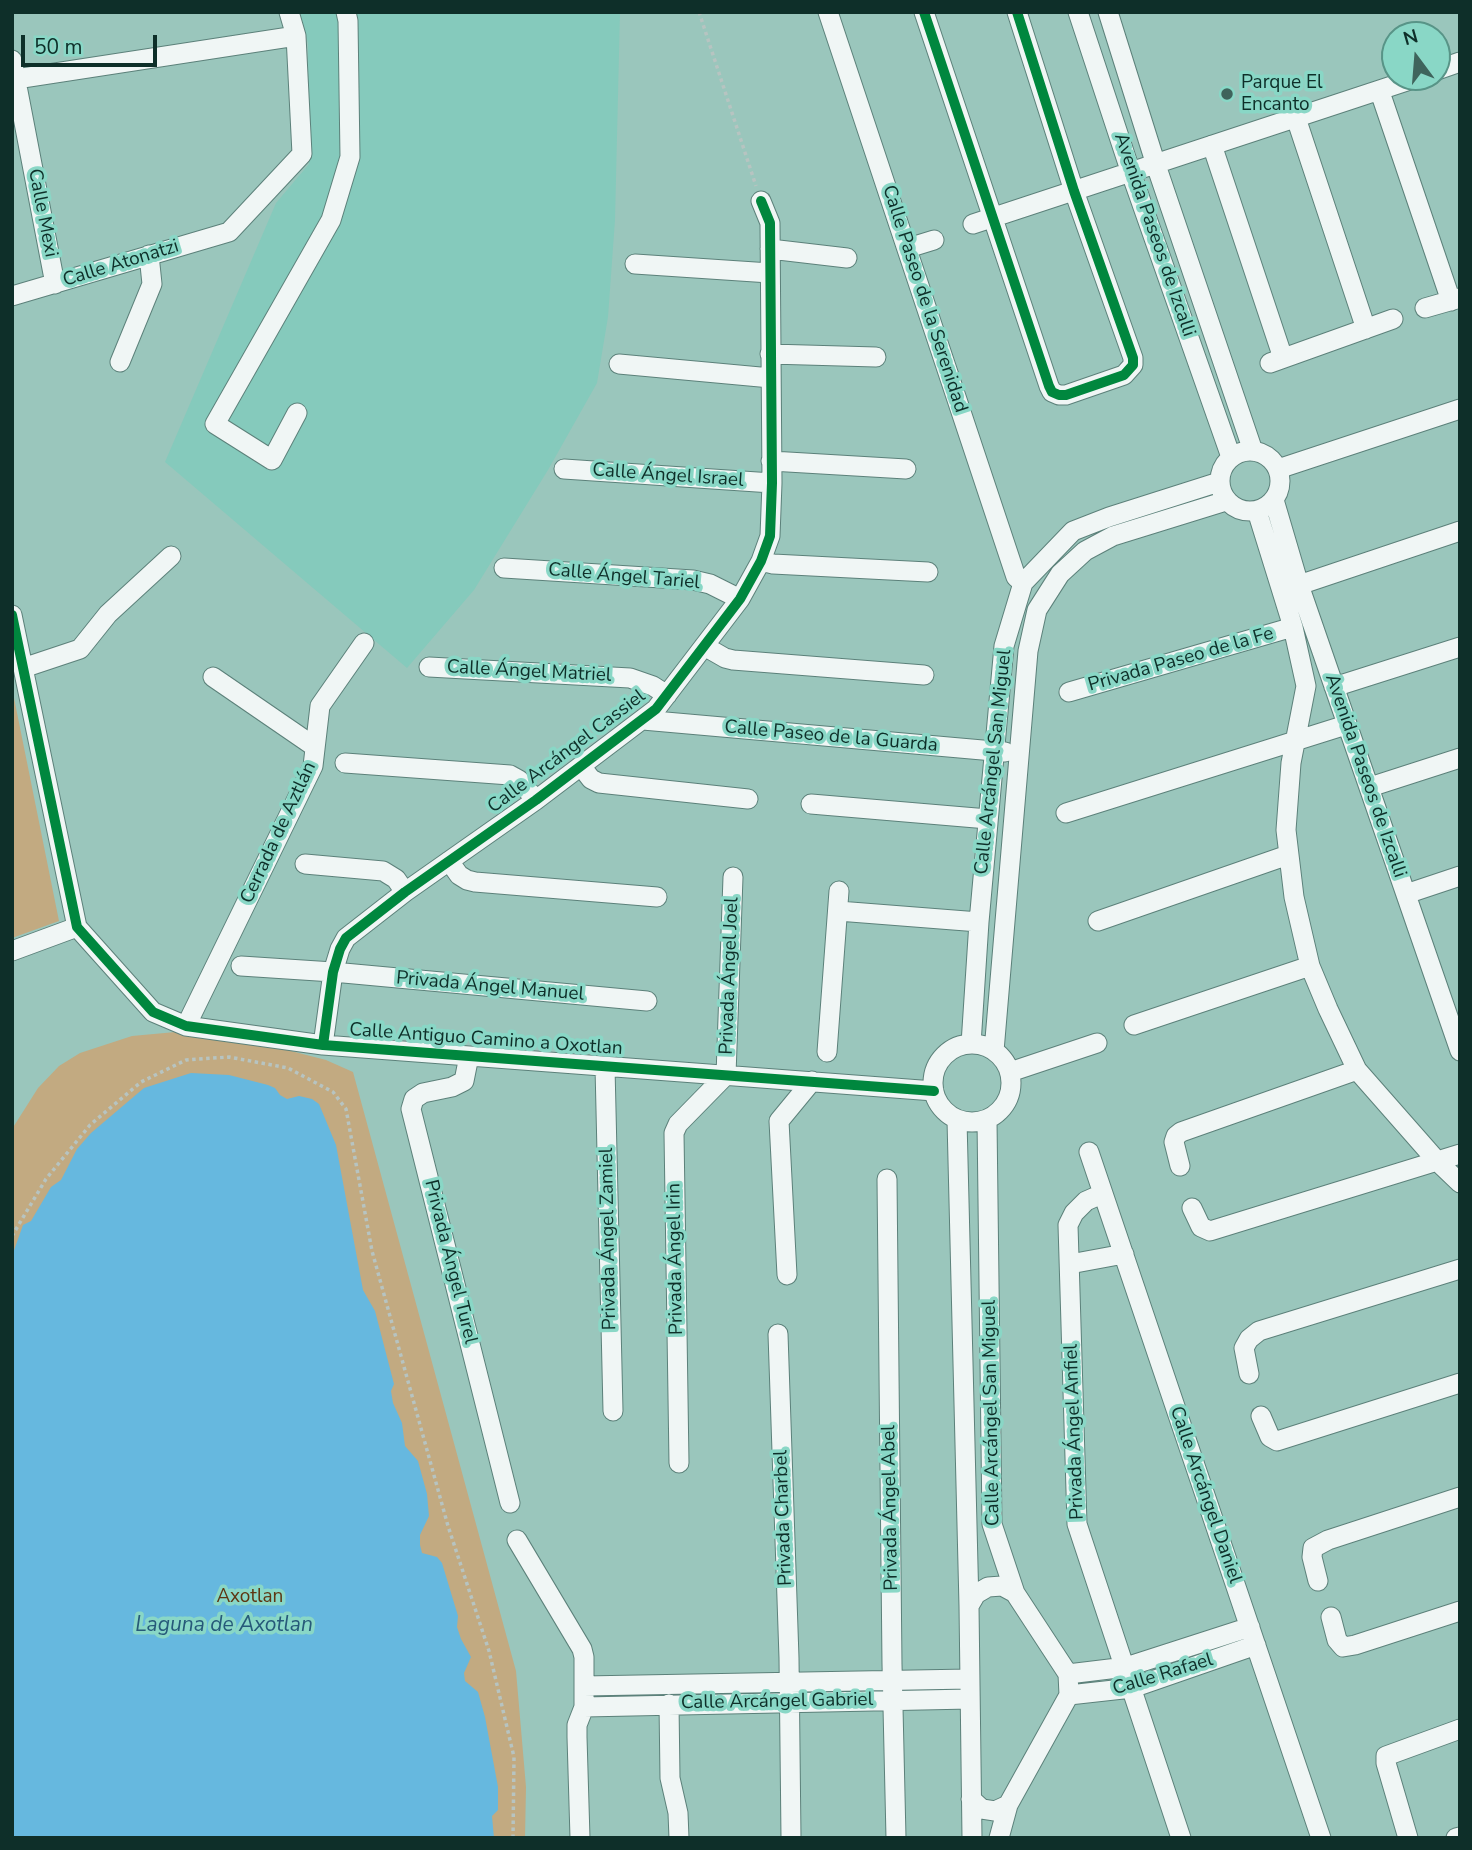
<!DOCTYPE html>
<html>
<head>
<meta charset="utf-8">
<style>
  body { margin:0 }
  #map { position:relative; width:1472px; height:1850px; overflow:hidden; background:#9ac6bc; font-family:"Nunito Sans",sans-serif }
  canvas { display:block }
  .frame { position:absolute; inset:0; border:14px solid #0e2f29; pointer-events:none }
  .north { position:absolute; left:1381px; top:21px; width:70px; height:70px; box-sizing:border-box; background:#89d7c6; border:2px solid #589487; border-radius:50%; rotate:344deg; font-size:19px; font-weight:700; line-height:28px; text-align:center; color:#0e2f29 }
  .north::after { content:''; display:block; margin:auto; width:24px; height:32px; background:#3f645c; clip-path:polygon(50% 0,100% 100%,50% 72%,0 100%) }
  .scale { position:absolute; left:21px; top:35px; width:136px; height:32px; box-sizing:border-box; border:4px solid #0e2f29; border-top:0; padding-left:9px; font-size:21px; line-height:24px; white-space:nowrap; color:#0e2f29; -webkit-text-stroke:5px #89d7c6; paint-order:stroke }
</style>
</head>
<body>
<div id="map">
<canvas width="1472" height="1850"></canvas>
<div class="frame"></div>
<div class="north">N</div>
<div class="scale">50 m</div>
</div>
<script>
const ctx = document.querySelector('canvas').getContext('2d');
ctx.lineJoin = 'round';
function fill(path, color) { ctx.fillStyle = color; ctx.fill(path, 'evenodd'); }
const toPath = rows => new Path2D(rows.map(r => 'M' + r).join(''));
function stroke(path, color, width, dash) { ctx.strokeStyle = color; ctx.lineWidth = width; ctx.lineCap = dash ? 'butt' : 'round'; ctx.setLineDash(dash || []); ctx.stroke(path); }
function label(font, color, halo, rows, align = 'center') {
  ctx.font = font + ' "Nunito Sans",sans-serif'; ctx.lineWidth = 7; ctx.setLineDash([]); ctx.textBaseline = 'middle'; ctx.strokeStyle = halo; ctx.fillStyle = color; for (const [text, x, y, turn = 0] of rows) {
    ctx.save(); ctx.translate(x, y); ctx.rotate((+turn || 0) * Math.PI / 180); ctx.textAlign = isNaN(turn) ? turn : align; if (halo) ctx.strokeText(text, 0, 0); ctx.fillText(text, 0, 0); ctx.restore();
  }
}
fill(toPath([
  [300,12,620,12,615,220,608,317,597,383,548,470,474,590,407,668,165,462,276,203,309,164,308,43]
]), '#85cabc');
fill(toPath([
  [12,688,59,921,12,938],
  [208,1029,262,1036,291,1051,326,1060,353,1072,516,1671,526,1787,525,1838,12,1838,12,1129,38,1088,59,1066,80,1053,132,1036]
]), '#c2aa81');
fill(toPath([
  [191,1073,229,1075,268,1085,275,1088,280,1095,287,1099,299,1096,312,1099,319,1104,336,1145,363,1290,375,1311,394,1384,391,1391,393,1403,402,1423,405,1446,418,1461,427,1494,429,1516,420,1535,420,1545,422,1553,437,1557,442,1563,458,1616,457,1627,461,1639,471,1657,464,1673,465,1681,478,1692,485,1717,498,1787,498,1810,492,1816,494,1838,12,1838,12,1256,23,1225,31,1221,51,1187,61,1180,77,1149,91,1133,144,1088]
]), '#66b8df');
const minor = toPath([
  [828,12,1016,577,1023,583],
  [924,12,1049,386,1052,392,1059,395,1066,395,1124,375,1133,365,1133,358,1074,191,1017,12],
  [1078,12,1131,173,1231,457],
  [1108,12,1156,165,1253,451],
  [12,60,55,284],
  [1437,70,1460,62],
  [16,79,296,36],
  [1380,92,1451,301],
  [1296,118,1366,329],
  [1212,145,1283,358],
  [973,224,1419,77],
  [908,248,934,240],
  [770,249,847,258],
  [635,264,770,273],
  [12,296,229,232,302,154,296,36,289,12],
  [1425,308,1460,298],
  [770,354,876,357],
  [120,362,152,284,149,255],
  [1270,363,1393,319],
  [619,364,771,378],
  [297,413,272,460,215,424,331,220,350,157,348,21,346,12],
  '1220 481a30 30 0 1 1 60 0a30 30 0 1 1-60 0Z',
  [771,461,906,469],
  [564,469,772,483],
  [1278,469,1460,409],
  [1274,500,1299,585,1460,1051],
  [1257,511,1293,627,1306,686,1291,763,1286,830,1294,897,1310,966,1328,1009,1357,1070,1437,1161,1460,1183],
  [761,561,773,564,928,572],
  [504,568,693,580,710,584,740,599],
  [1299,585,1460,531],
  [12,615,77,927,153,1012,186,1026,323,1045,934,1091],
  [704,646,725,658,733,660,924,675],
  [429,667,630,678,653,686,667,695],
  [23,668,80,649,108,614,171,556],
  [213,677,315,747],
  [1334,687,1460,647],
  [1069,692,1293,627],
  [643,720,1005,752],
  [345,763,510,775,519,780,536,800],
  [581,766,591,779,599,783,748,799],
  [1370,787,1460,758],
  [811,804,988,819],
  [1066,813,1346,725],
  [449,861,459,875,467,880,475,882,657,897],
  [305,864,383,871,396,879,405,892],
  [1406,894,1460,876],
  [838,911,979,922],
  [1098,921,1288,855],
  [12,951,77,927],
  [241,966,333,972,647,1001],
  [1134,1025,1310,966],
  [186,1026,313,766,320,706,364,643],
  '933 1083a39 39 0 1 1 78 0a39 39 0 1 1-78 0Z',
  [971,1044,979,922,1004,646,1023,583,1073,531,1109,517,1219,482],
  [323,1045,333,972,340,949,346,938,405,892,536,800,656,709,740,599,761,561,770,536,772,483,770,223,761,201],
  [994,1051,1028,651,1037,610,1060,574,1085,551,1113,536,1226,501],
  [827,1052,839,891],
  [469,1056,464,1081,452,1087,423,1093,414,1099,411,1109,510,1503],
  [605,1067,613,1411],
  [1010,1072,1097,1043],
  [957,1120,969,1606,972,1838],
  [987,1120,992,1524,1015,1593,1068,1674,1069,1695,1008,1805,999,1838],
  [1089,1152,1321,1838],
  [1180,1166,1174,1142,1176,1136,1181,1132,1357,1070],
  [887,1179,892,1664,896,1838],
  [1102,1194,1086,1201,1074,1213,1068,1225,1077,1524,1181,1838],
  [1192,1208,1201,1227,1210,1231,1460,1154],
  [1070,1264,1124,1254],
  [787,1275,779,1121,812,1081],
  [778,1334,789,1658,791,1838],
  [1249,1374,1244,1348,1249,1339,1259,1331,1460,1269],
  [1261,1416,1270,1437,1277,1441,1460,1383],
  [679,1463,674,1133,678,1124,726,1075,733,877],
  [517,1540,582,1649,584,1657,584,1707,577,1725,577,1737,580,1838],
  [1318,1581,1312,1557,1313,1548,1328,1540,1460,1497],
  [969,1606,976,1594,988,1587,1002,1586,1015,1593],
  [1331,1617,1337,1640,1343,1647,1355,1645,1460,1611],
  [1068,1674,1126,1667,1250,1627],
  [584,1686,969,1679],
  [1069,1695,1132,1688,1256,1645],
  [669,1704,670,1778,678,1813,679,1838],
  [584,1707,970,1699],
  [971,1799,982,1809,995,1811,1008,1805],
  [1408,1838,1386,1763,1386,1756,1460,1729],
  [1456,1838,1460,1837]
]);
stroke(minor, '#5c817a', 21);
stroke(toPath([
  [699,12,756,186],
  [12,1236,46,1179,90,1125,141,1082,186,1060,229,1057,288,1068,333,1092,346,1109,372,1251,448,1526,489,1651,514,1757,513,1838]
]), '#b7c4c1', 3.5, [3.5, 3.5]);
stroke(minor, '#f0f6f5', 19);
stroke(toPath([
  [924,12,1049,386,1052,392,1059,395,1066,395,1124,375,1133,365,1133,358,1074,191,1017,12],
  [12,615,77,927,153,1012,186,1026,323,1045,934,1091],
  [323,1045,333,972,340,949,346,938,405,892,536,800,656,709,740,599,761,561,770,536,772,483,770,223,761,201]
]), '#00873e', 10);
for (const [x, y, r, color] of [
  [1227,94,7,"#3f645c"]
]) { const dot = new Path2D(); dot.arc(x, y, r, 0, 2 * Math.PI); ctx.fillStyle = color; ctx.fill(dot); stroke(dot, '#89d7c6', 2.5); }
label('19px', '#0e2f29', '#89d7c6', [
  ["Parque El",1241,83],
  ["Encanto",1241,105]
], 'left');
label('19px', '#0e2f29', '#89d7c6', [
  ["Calle Mexi",42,213,79],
  ["Avenida Paseos de Izcalli",1154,235,71],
  ["Calle Atonatzi",121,264,-17],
  ["Calle Paseo de la Serenidad",924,299,72],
  ["Calle Ángel Israel",668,476,4],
  ["Calle Ángel Tariel",624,577,5],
  ["Privada Paseo de la Fe",1181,660,-16],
  ["Calle Ángel Matriel",529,672,3],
  ["Calle Paseo de la Guarda",831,737,5],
  ["Calle Arcángel Cassiel",567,752,-37],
  ["Calle Arcángel San Miguel",994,762,-84],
  ["Avenida Paseos de Izcalli",1365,776,71],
  ["Cerrada de Aztlán",279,833,-65],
  ["Privada Ángel Joel",730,976,-88],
  ["Privada Ángel Manuel",490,987,5],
  ["Calle Antiguo Camino a Oxotlan",486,1040,4],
  ["Privada Ángel Zamiel",609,1239,-91],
  ["Privada Ángel Irin",676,1259,-91],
  ["Privada Ángel Turel",450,1262,76],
  ["Calle Arcángel San Miguel",992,1413,-91],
  ["Privada Ángel Anfiel",1075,1432,-92],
  ["Calle Arcángel Daniel",1205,1495,71],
  ["Privada Ángel Abel",891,1508,-91],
  ["Privada Charbel",784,1518,-92],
  ["Calle Rafael",1163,1675,-17],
  ["Calle Arcángel Gabriel",777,1702,-1]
]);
label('19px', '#5e3611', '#89d7c6', [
  ["Axotlan",250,1597]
]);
label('italic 21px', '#265979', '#89d7c6', [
  ["Laguna de Axotlan",224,1626]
]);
</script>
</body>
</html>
